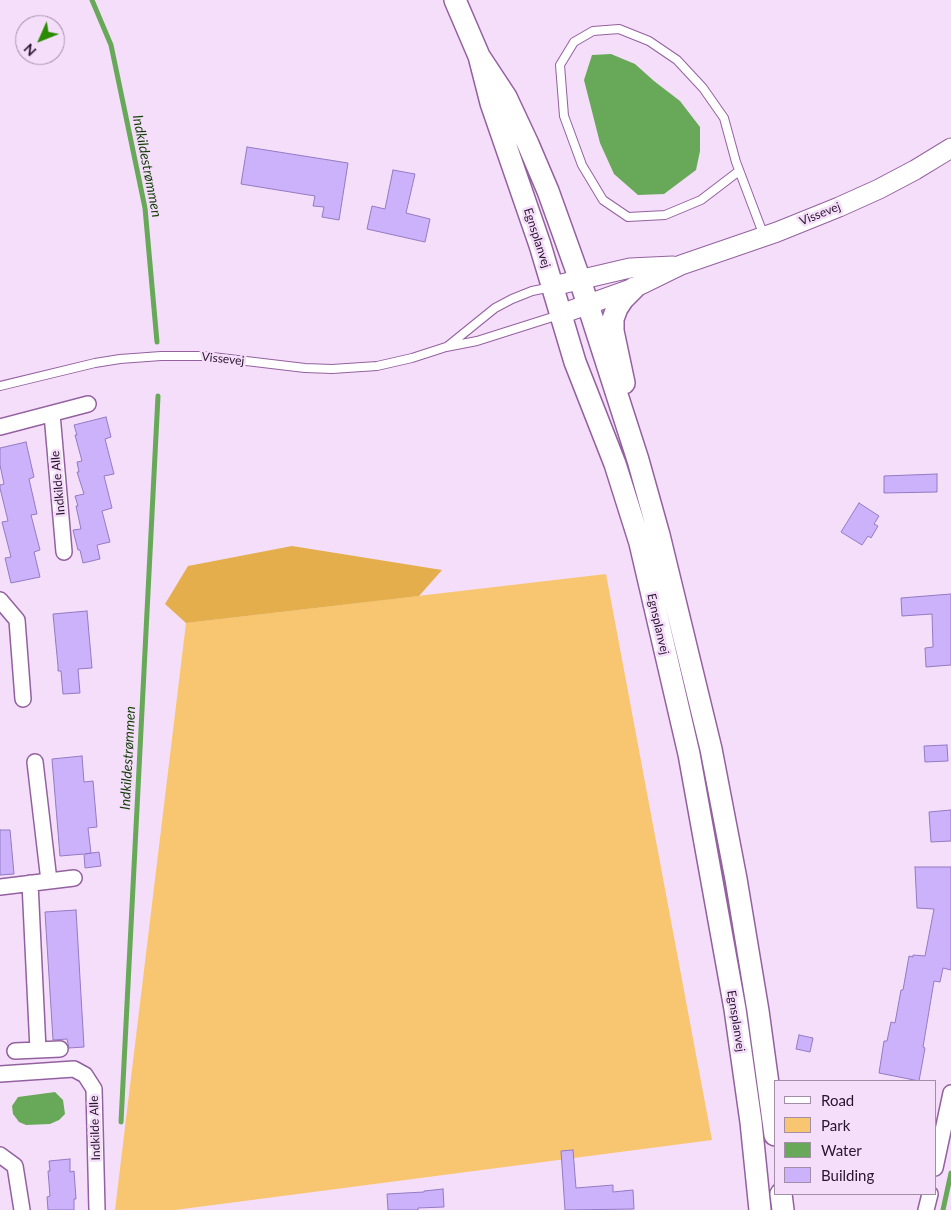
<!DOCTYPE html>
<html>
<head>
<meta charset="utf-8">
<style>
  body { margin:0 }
  #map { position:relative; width:951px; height:1210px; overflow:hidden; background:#f5defa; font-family:Lato,sans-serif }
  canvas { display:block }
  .legend { position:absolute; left:774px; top:1080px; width:162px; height:115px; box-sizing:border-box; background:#f5defa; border:1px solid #a38da8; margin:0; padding:6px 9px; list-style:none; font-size:15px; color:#29142e }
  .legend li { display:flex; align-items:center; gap:10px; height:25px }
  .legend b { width:25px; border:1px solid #a38da8 }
  .north { position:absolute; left:15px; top:15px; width:50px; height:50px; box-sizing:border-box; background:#f5defa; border:1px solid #a38da8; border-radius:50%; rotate:226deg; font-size:14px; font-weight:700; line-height:20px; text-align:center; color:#29142e }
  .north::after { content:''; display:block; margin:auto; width:18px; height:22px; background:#298b00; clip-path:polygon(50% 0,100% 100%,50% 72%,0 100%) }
</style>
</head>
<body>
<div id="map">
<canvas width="951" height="1210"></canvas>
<ul class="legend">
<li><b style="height:6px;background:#fff"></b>Road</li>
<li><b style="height:14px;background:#f8c670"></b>Park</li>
<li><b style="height:14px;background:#68a859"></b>Water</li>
<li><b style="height:14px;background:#cbb2fb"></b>Building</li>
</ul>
<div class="north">N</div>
</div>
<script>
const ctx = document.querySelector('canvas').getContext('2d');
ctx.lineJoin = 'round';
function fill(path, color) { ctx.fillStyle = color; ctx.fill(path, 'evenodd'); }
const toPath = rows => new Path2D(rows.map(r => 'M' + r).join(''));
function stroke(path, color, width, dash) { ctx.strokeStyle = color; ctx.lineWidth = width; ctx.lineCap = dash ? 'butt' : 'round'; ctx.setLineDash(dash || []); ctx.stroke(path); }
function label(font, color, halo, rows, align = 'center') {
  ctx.font = font + ' Lato,sans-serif'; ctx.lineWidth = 5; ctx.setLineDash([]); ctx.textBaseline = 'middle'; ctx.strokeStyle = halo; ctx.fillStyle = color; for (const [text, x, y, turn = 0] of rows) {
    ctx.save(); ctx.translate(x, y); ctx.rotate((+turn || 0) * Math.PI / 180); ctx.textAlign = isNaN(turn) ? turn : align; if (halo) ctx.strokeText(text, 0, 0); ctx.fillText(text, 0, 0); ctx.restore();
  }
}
fill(toPath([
  [606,574,712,1140,175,1210,115,1210,186,623]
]), '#f8c670');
fill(toPath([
  [292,546,442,570,419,596,186,623,165,604,188,566]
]), '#e3ae4b');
fill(toPath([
  [611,54,635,64,654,81,680,101,700,127,700,151,696,170,664,194,638,195,614,174,600,143,584,80,592,55],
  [55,1092,63,1100,65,1114,59,1120,50,1124,26,1125,19,1122,13,1114,12,1106,18,1097]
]), '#68a859');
stroke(toPath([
  [92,0,111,45,145,208,157,342],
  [121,1122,158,396],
  [943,1210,951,1173]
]), '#68a859', 5);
const building = toPath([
  [247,147,348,163,339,220,322,217,324,207,313,206,315,196,241,184,247,147],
  [393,170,415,174,406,213,430,219,425,242,367,229,372,206,385,209,393,170],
  [106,417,111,437,105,439,114,474,104,476,112,508,102,511,110,542,97,545,100,559,83,563,80,550,78,550,73,530,81,529,76,506,78,506,75,496,84,494,77,472,79,472,77,462,82,461,75,435,77,435,74,425,106,417],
  [26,442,34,477,29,479,37,514,31,515,40,550,34,552,40,577,11,583,5,558,11,557,2,522,8,521,0,488,0,485,4,484,0,465,0,448,26,442],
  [937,474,937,492,884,493,884,476,937,474],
  [859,503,879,516,874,524,878,526,871,538,868,536,862,545,841,532,859,503],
  [951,594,951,665,926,667,925,648,933,647,932,614,902,616,901,598,951,594],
  [87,611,92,668,78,669,80,693,63,694,61,671,58,671,58,666,53,614,87,611],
  [947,745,948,761,925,762,924,746,947,745],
  [82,756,84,782,93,781,97,827,88,828,91,853,85,854,99,852,101,866,85,868,84,854,60,856,52,759,82,756],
  [951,810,951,841,931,842,929,812,951,810],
  [0,830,10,830,14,874,0,875,0,830],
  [915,867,951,867,951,970,943,968,940,982,934,981,923,1047,925,1048,919,1081,879,1073,884,1041,887,1041,891,1022,895,1023,901,990,903,990,909,956,913,957,913,955,925,956,934,909,917,908,915,867],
  [76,910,84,1047,69,1048,67,1039,53,1040,45,912,76,910],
  [799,1035,813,1038,810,1052,796,1049,799,1035],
  [573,1150,576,1188,613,1185,613,1192,633,1190,634,1209,565,1210,561,1151,573,1150],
  [70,1159,70,1172,74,1171,76,1199,74,1199,74,1210,48,1210,47,1197,50,1196,48,1171,50,1171,49,1161,70,1159],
  [443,1189,444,1207,418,1208,418,1210,388,1210,387,1194,424,1192,424,1191,443,1189]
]);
fill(building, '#cbb2fb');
stroke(building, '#947ac2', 1);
const service = toPath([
  [739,171,701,200,665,215,628,217,603,200,582,165,564,116,560,65,574,42,593,31,619,29,649,41,677,60,703,88,724,118,736,162,764,236],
  [448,346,495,308,512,299,532,291,552,287],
  [0,386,95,363,120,359,161,356,204,356,305,368,332,369,377,366,412,358,446,347,477,341,559,315]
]);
const minor = toPath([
  [52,414,64,552],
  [0,427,88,404],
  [0,600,17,620,23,699],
  [35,762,49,881],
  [30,883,38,1050],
  [0,887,74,878],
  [15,1051,60,1049],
  [0,1074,74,1069,85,1075,94,1089,97,1210],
  [0,1155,15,1166,22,1210],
  [935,1168,951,1093],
  [926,1210,930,1194]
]);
const tertiary = toPath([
  [553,286,630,268,673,266],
  [561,314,634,288,681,265,777,232,839,207,879,189,915,170,951,148]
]);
const secondary = toPath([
  [455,0,479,56,506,97,528,144,548,191,580,280,638,460,659,535,711,749,736,879,758,1011,775,1135],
  [479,56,491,103,540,245,575,362,615,464,640,543,689,754,735,1009,751,1122,760,1210],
  [624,383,613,331,613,319,617,308,623,299,634,288],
  [781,1194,783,1210]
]);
stroke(service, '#9461a0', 10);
stroke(minor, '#9461a0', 18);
stroke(tertiary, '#9461a0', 21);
stroke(secondary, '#9461a0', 24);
stroke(service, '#fff', 8);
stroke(minor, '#fff', 15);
stroke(tertiary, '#fff', 19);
stroke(secondary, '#fff', 21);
label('12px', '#29142e', '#f5defa', [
  ["Vissevej",820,214,-22],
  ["Egnsplanvej",537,238,72],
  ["Vissevej",223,359,6],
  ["Indkilde Alle",58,483,-95],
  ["Egnsplanvej",658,624,77],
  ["Egnsplanvej",736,1021,81],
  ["Indkilde Alle",95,1128,-92]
]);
label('italic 14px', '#103d04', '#f5defa', [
  ["Indkildestrømmen",147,166,79],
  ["Indkildestrømmen",128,758,-87]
]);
</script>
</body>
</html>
